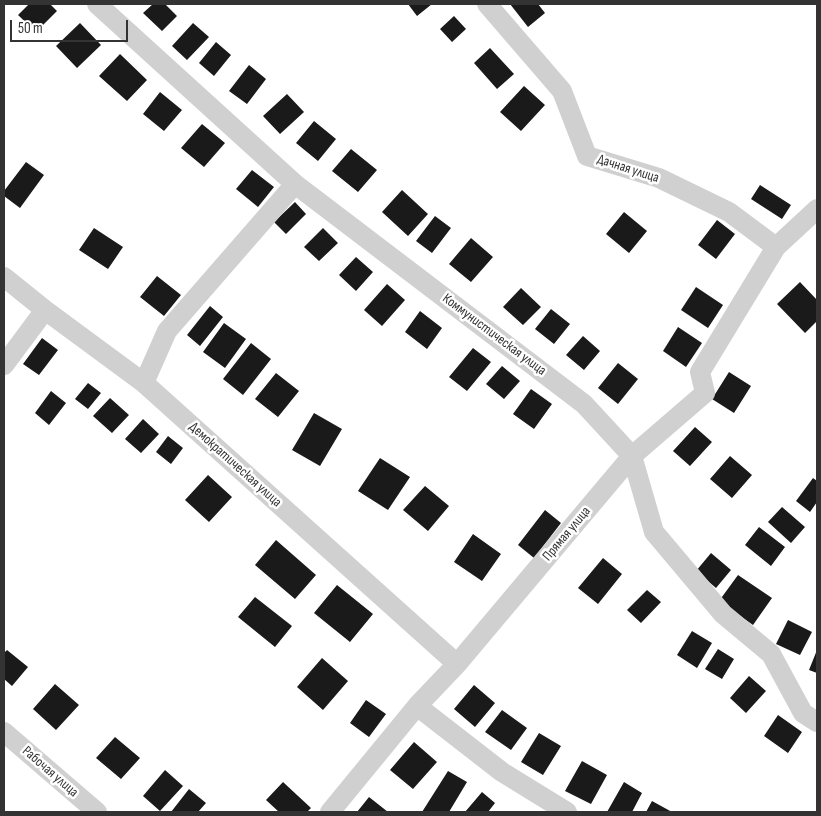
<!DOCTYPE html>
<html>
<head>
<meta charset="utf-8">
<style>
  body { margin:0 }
  #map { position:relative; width:821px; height:816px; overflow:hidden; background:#fff; font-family:"Sofia Sans Condensed",sans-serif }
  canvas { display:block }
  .frame { position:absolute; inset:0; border:5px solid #333; pointer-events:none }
  .scale { position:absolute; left:10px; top:20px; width:118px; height:22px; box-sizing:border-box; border:2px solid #333; border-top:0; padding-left:6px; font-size:15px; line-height:18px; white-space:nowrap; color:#333; -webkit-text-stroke:4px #fff; paint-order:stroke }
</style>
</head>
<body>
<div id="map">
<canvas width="821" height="816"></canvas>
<div class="frame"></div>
<div class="scale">50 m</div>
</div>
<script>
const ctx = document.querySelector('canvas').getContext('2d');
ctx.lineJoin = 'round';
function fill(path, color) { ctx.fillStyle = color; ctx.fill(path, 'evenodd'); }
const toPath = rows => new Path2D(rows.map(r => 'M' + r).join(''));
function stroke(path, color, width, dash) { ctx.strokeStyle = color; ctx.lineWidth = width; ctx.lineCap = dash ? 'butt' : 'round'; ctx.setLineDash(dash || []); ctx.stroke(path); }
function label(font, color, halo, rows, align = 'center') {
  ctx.font = font + ' "Sofia Sans Condensed",sans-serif'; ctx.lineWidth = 5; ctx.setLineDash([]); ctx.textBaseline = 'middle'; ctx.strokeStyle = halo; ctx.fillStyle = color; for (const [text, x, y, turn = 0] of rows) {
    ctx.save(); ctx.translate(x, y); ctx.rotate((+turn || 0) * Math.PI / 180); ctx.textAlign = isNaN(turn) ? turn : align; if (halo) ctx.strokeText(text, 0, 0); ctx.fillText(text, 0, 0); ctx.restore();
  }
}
fill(toPath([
  [29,4,50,4,57,11,36,32,18,15],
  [153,4,165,4,177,16,162,31,143,13],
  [408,4,432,4,417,16],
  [510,4,538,4,545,13,528,27],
  [454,16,466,29,452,42,440,29],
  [80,23,101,45,77,68,56,46],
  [193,23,209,37,187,60,172,46],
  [216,42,231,55,214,76,199,63],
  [490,48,514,74,497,89,474,63],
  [120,54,147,80,127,101,99,76],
  [249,65,266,79,247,104,229,91],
  [524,86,545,105,521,131,500,112],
  [160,92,182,110,164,131,143,114],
  [287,94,304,112,280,134,263,116],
  [314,121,336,139,318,161,296,143],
  [202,124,225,143,204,167,181,148],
  [351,149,377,170,358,192,332,171],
  [26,162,44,175,20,208,4,196,4,191],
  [252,170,274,187,258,207,236,189],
  [760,185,791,205,782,219,751,199],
  [402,190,428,214,408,236,382,212],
  [295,202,306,214,286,234,274,222],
  [624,212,647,231,629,253,606,234],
  [435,216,451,228,432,253,416,241],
  [717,220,735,234,716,259,698,245],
  [94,228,123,247,108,269,79,250],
  [323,228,338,243,319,261,304,247],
  [471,238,493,257,471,282,449,264],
  [356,257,373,272,356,291,339,275],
  [157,276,181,295,164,316,140,297],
  [800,282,817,300,817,321,805,333,777,304],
  [387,284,405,300,382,326,364,310],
  [696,287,723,305,708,328,681,310],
  [521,288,541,307,523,325,503,307],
  [210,306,223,317,200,346,187,335],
  [551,309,570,324,554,344,535,329],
  [420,311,442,328,427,349,405,332],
  [224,323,246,339,225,368,203,352],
  [678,327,702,343,686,367,663,351],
  [583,336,600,351,584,370,566,355],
  [42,338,58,350,39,375,23,364],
  [251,343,271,359,243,395,223,379],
  [473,348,491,362,467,391,449,377],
  [618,363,638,379,618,404,598,388],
  [502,366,520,381,504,399,486,384],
  [729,372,751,386,734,413,712,399],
  [276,373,299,391,278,417,255,399],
  [88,383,101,393,88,409,75,399],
  [531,389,552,404,534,429,513,414],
  [51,391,66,403,49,425,35,413],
  [110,398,129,415,112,433,93,416],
  [314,413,342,429,320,466,292,450],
  [143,419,159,434,141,453,125,439],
  [695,427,712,442,690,466,673,451],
  [168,436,183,448,171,464,156,452],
  [730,456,752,475,732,498,710,479],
  [380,458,410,477,388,510,358,491],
  [208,475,232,497,209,522,185,500],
  [813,478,817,481,817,502,810,512,796,501],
  [425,486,449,506,428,531,403,510],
  [782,507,805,527,791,543,768,522],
  [545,510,561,523,534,558,518,545],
  [759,527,785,547,771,566,745,545],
  [473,534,501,554,482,581,454,562],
  [276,540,316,575,295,599,255,565],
  [711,553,731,570,716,588,696,571],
  [603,558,622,574,598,604,578,588],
  [738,575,772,598,753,625,719,601],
  [337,585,373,614,350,642,314,613],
  [647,590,661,602,641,623,627,610],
  [255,597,292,626,275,647,238,617],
  [788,620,812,632,800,655,776,644],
  [692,631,712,643,697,668,677,655],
  [718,649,734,659,722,679,705,669],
  [7,650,28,667,12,686,4,679,4,653],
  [817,650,817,673,809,670],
  [322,658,348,681,323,710,297,687],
  [749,676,766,691,746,713,730,698],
  [55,684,79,705,56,730,33,709],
  [474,685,495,703,475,727,454,709],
  [366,700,386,714,369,737,350,723],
  [502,710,527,728,511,750,485,732],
  [778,715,802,732,788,753,764,736],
  [539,733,561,746,543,775,521,762],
  [115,737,140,758,121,779,96,758],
  [414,742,437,762,413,789,390,770],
  [582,761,607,775,591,804,565,791],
  [165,770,183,786,160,811,143,796],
  [448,771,467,782,449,812,422,812],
  [283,782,311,808,307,812,279,812,266,800],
  [624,782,642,793,632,812,607,812],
  [189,789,206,803,198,812,171,812],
  [482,792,495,803,488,812,465,812],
  [369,797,388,812,357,812],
  [652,801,672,812,646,812]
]), '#1a1a1a');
stroke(toPath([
  [97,4,295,184,584,404,632,456,654,532,723,614,771,654,803,713,817,722],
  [487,4,562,91,587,156,659,178,729,212,776,247],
  [4,277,45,310,144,383,457,664],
  [4,365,45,310],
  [144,383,167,331,295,184],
  [417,706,502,772,567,812],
  [4,732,97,812],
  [330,812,417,706,457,664,632,456,705,393,700,372,776,247,817,209]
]), '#d0d0d0', 20);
label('14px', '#333', '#fff', [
  ["Дачная улица",628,169,18],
  ["Коммунистическая улица",494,335,37],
  ["Демократическая улица",235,465,42],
  ["Прямая улица",567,534,-50],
  ["Рабочая улица",50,772,41]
]);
</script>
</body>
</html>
